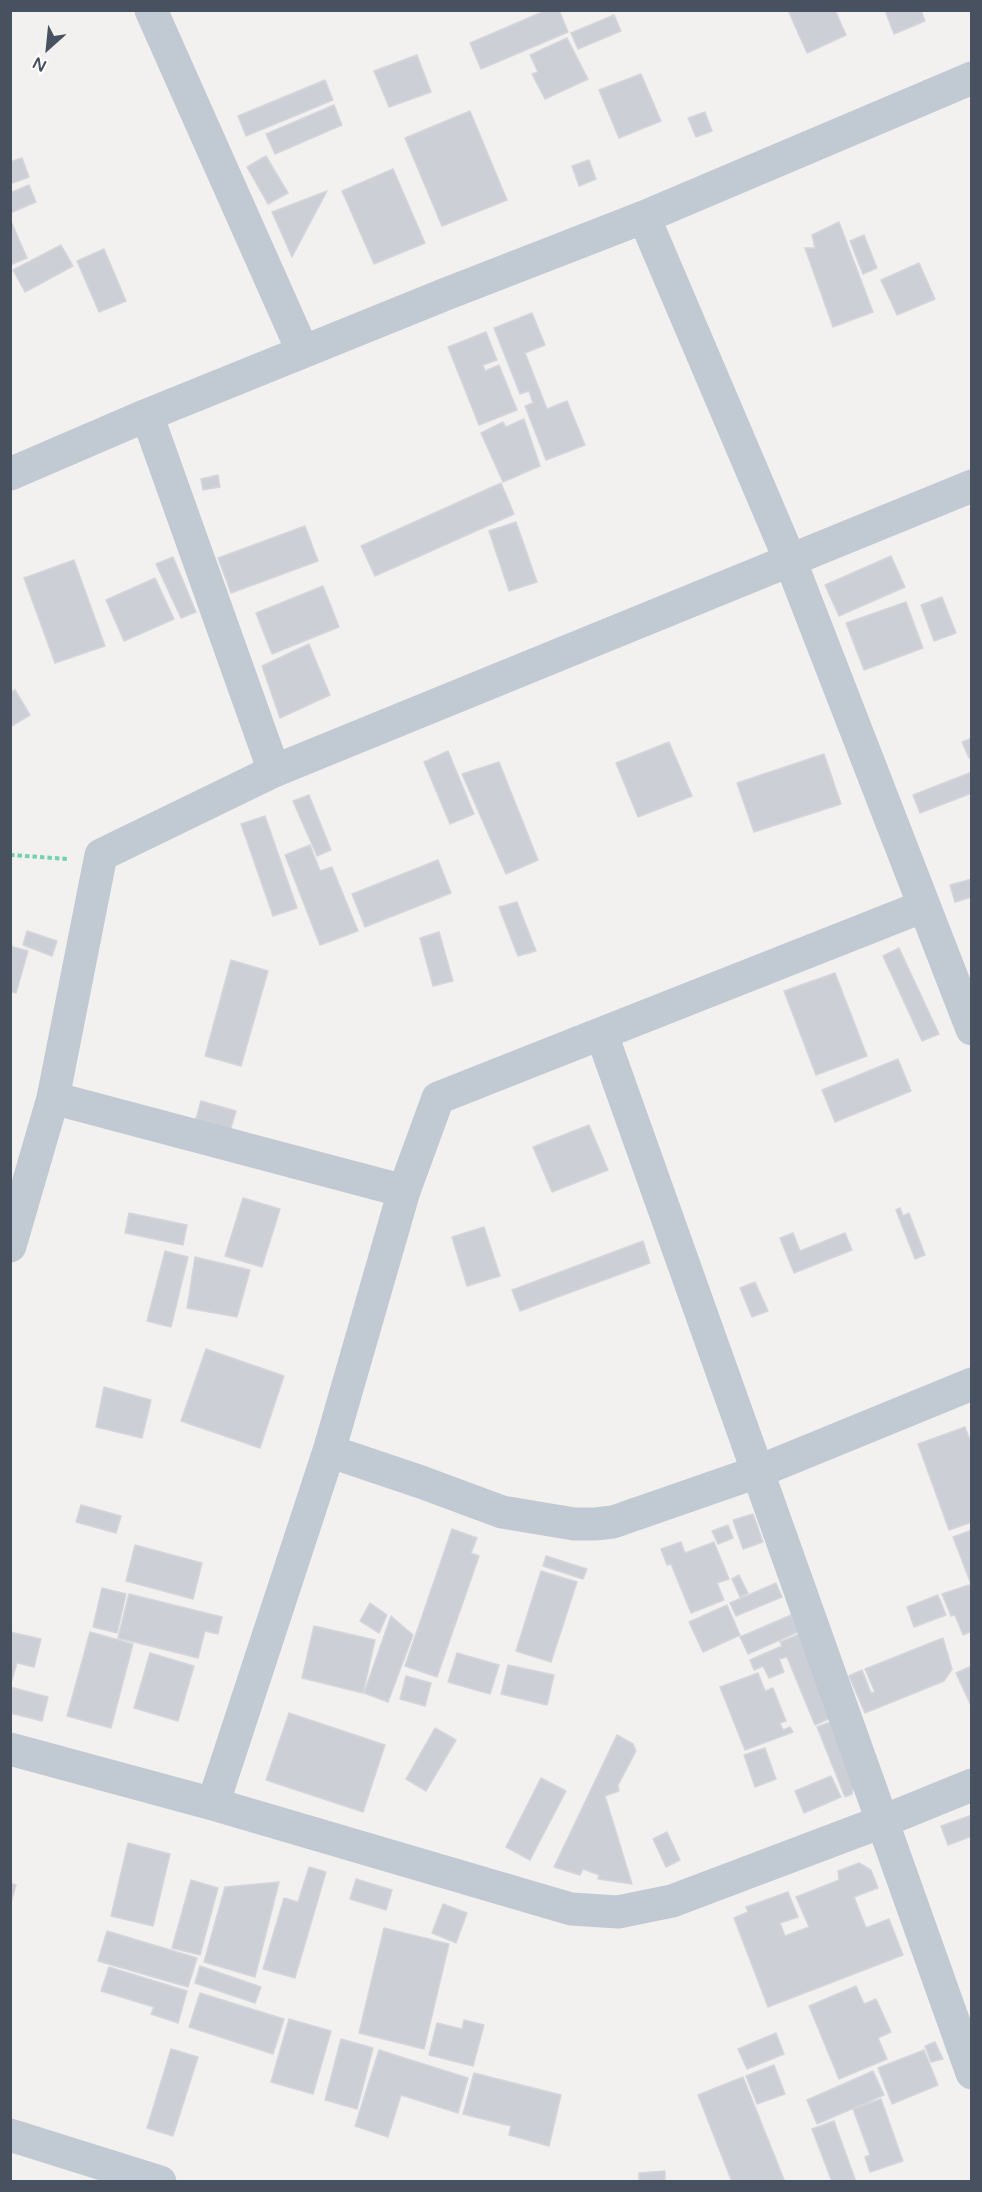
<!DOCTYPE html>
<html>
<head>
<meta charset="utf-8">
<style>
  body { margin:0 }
  #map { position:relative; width:982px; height:2192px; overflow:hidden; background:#f3f1f0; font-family:"Varela Round",sans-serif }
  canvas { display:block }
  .frame { position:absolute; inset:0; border:12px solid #47515f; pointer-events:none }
  .north { position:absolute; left:18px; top:18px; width:60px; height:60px; -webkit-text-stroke:4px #fff; paint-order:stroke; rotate:207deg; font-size:16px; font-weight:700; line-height:24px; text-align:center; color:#47515f }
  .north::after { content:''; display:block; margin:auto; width:21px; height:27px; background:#47515f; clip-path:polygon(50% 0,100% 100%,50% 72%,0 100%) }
</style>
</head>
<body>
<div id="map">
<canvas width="982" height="2192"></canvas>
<div class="frame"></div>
<div class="north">N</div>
</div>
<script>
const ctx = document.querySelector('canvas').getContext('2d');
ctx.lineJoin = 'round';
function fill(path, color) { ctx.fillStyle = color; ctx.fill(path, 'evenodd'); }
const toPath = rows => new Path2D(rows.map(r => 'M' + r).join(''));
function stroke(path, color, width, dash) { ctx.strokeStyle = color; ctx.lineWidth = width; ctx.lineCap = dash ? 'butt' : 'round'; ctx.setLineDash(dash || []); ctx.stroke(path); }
const building = toPath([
  [547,10,559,10,568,32,481,69,470,43,547,10],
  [788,10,835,10,846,35,807,53,788,10],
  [885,10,921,10,925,21,894,34,885,10],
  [614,15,621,31,578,49,571,33,614,15],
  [567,38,588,79,545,99,532,74,538,72,530,55,567,38],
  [417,55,431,92,389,107,374,71,417,55],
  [641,74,661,121,619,138,599,90,641,74],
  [325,80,333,100,246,136,238,116,325,80],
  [334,105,342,125,275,154,266,134,334,105],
  [470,111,507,200,442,226,405,138,470,111],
  [705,112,712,131,696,137,688,118,705,112],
  [266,156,288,193,268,204,247,167,266,156],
  [22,158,29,177,10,184,10,162,22,158],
  [589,160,596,179,579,186,572,166,589,160],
  [393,169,425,243,374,264,342,191,393,169],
  [29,185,36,202,10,213,10,193,29,185],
  [327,191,292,257,272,212,327,191],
  [10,219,27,258,10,265,10,219],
  [839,222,873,312,833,327,805,248,815,248,812,235,839,222],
  [864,235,877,268,863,274,850,241,864,235],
  [61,245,73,266,25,292,13,270,61,245],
  [104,249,126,301,99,312,77,261,104,249],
  [919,263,935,299,897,315,881,280,919,263],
  [532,313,545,345,525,353,547,409,567,401,585,445,546,460,525,406,533,403,529,391,520,394,494,328,532,313],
  [486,332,497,360,483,365,485,371,499,365,517,410,479,425,448,347,486,332],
  [524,419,540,466,503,482,481,433,503,422,506,427,524,419],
  [218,475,220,487,203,490,201,479,218,475],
  [501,483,514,514,375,576,361,546,501,483],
  [516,522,537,582,509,591,489,531,516,522],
  [305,526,318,561,231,593,218,558,305,526],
  [891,556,905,587,839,616,825,585,891,556],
  [173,557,196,612,181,618,156,564,173,557],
  [74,560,105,646,55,663,24,578,74,560],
  [155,578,174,619,124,641,106,600,155,578],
  [323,586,339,627,272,654,256,613,323,586],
  [942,597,956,633,934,641,921,605,942,597],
  [906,602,923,648,864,670,846,623,906,602],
  [309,644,330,695,280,718,262,666,309,644],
  [15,690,30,715,10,727,10,692,15,690],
  [972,738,972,757,969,758,962,742,972,738],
  [669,742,692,796,638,817,616,763,669,742],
  [448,751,474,814,450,824,424,762,448,751],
  [824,754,841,804,754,832,737,783,824,754],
  [499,762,538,860,506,874,462,774,499,762],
  [972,772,972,793,920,813,913,795,972,772],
  [309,795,331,850,317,856,293,801,309,795],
  [265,816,297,908,273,916,241,824,265,816],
  [310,845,320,871,332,867,358,931,320,945,285,855,310,845],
  [438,860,451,893,365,927,352,894,438,860],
  [972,879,972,897,955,902,950,885,972,879],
  [517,902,536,951,518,956,499,907,517,902],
  [27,931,57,941,52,956,23,945,27,931],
  [439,932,453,981,433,986,420,938,439,932],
  [10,946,28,951,16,993,10,991,10,946],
  [899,948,939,1034,922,1041,883,956,899,948],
  [231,960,268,971,241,1066,205,1056,231,960],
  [835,973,867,1056,816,1075,784,991,835,973],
  [898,1059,911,1091,835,1122,822,1090,898,1059],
  [201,1101,236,1111,230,1131,195,1122,201,1101],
  [589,1125,608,1170,552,1192,533,1147,589,1125],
  [243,1198,280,1209,262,1267,225,1256,243,1198],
  [900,1208,903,1216,909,1213,925,1255,915,1259,896,1210,900,1208],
  [129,1213,187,1225,183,1245,125,1233,129,1213],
  [484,1227,500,1276,467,1286,452,1237,484,1227],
  [793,1233,800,1251,845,1233,852,1250,794,1273,780,1238,793,1233],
  [643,1241,650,1263,520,1311,512,1290,643,1241],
  [165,1251,188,1257,171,1327,147,1321,165,1251],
  [195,1257,250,1270,237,1317,187,1308,195,1257],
  [755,1282,768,1311,752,1317,740,1288,755,1282],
  [206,1349,284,1376,260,1448,181,1421,206,1349],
  [104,1387,151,1400,142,1438,96,1427,104,1387],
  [965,1427,972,1446,972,1522,949,1530,918,1444,965,1427],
  [81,1505,121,1516,116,1533,76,1522,81,1505],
  [753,1514,763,1542,743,1549,733,1520,753,1514],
  [728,1525,733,1538,718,1544,712,1531,728,1525],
  [452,1529,477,1538,471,1553,479,1556,437,1677,405,1666,452,1529],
  [972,1530,972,1584,971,1584,953,1537,972,1530],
  [681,1542,685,1553,714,1542,729,1579,717,1583,724,1600,691,1613,671,1564,667,1565,661,1549,681,1542],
  [135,1545,202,1563,193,1599,126,1581,135,1545],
  [546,1556,587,1569,583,1579,543,1566,546,1556],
  [541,1571,577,1582,551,1662,516,1651,541,1571],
  [739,1575,748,1593,740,1597,732,1579,739,1575],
  [776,1583,782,1597,736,1616,730,1603,776,1583],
  [969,1585,972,1591,972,1631,963,1635,955,1615,951,1616,942,1594,969,1585],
  [102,1588,126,1594,117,1633,93,1627,102,1588],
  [129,1594,222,1617,218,1634,205,1631,198,1658,118,1638,129,1594],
  [938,1595,946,1615,914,1627,907,1607,938,1595],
  [370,1603,387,1615,379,1633,360,1621,370,1603],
  [727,1605,740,1635,703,1652,689,1622,727,1605],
  [791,1615,798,1632,748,1654,740,1637,791,1615],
  [391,1616,413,1635,388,1702,364,1693,391,1616],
  [314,1626,375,1640,363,1693,302,1678,314,1626],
  [10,1632,41,1639,34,1667,17,1663,11,1683,10,1632],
  [90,1632,133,1644,111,1728,67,1716,90,1632],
  [800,1634,835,1716,815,1725,787,1657,779,1659,784,1672,769,1678,763,1666,754,1670,750,1660,782,1646,780,1642,800,1634],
  [943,1638,952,1669,944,1681,865,1713,849,1676,862,1670,871,1693,875,1692,865,1669,943,1638],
  [150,1653,194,1666,178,1721,134,1708,150,1653],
  [457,1653,499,1665,490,1694,448,1682,457,1653],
  [508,1665,554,1675,547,1705,501,1694,508,1665],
  [972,1666,972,1708,956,1673,972,1666],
  [758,1673,765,1691,773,1688,786,1721,780,1723,783,1730,790,1727,793,1732,745,1750,720,1687,758,1673],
  [406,1676,431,1683,425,1706,400,1699,406,1676],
  [10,1687,48,1697,42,1721,10,1713,10,1687],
  [289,1713,385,1745,363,1812,266,1780,289,1713],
  [836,1720,854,1786,852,1794,845,1797,817,1727,836,1720],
  [435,1728,456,1740,426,1791,406,1779,435,1728],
  [617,1735,633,1744,636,1751,618,1785,619,1791,605,1796,632,1884,598,1879,599,1875,583,1869,580,1875,554,1867,617,1735],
  [765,1748,776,1779,755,1787,744,1755,765,1748],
  [831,1776,841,1797,804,1813,795,1791,831,1776],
  [541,1778,566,1791,530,1860,506,1847,541,1778],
  [972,1815,972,1836,948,1845,941,1826,972,1815],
  [667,1832,680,1860,666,1867,653,1839,667,1832],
  [128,1843,170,1854,153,1926,111,1916,128,1843],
  [859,1863,871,1870,878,1888,854,1897,866,1928,889,1919,903,1955,768,2007,734,1918,748,1912,746,1907,788,1892,798,1917,780,1923,785,1936,809,1927,796,1897,839,1880,838,1871,859,1863],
  [309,1867,326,1872,295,1978,263,1969,284,1898,298,1902,309,1867],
  [356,1879,392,1890,386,1910,350,1899,356,1879],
  [191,1880,218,1888,200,1955,172,1948,191,1880],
  [279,1882,255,1977,204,1962,225,1887,279,1882],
  [10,1883,16,1885,10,1906,10,1883],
  [443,1904,467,1913,456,1943,432,1933,443,1904],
  [384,1928,449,1944,424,2049,359,2033,384,1928],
  [107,1931,197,1958,188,1987,98,1961,107,1931],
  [200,1966,261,1987,255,2003,195,1983,200,1966],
  [109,1967,187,1991,178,2023,151,2014,154,2007,101,1991,109,1967],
  [856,1986,864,2004,876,1999,891,2032,878,2038,887,2059,839,2079,809,2006,856,1986],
  [200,1993,284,2019,273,2054,189,2027,200,1993],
  [289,2019,331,2031,313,2094,271,2082,289,2019],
  [464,2020,484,2025,473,2066,429,2055,437,2023,462,2029,464,2020],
  [776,2033,784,2054,747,2069,738,2049,776,2033],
  [341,2039,373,2048,357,2109,325,2100,341,2039],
  [935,2042,943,2059,931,2062,925,2046,935,2042],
  [171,2049,198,2057,173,2136,147,2128,171,2049],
  [379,2050,468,2078,458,2113,401,2095,388,2137,355,2126,379,2050],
  [924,2050,938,2085,892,2104,878,2068,924,2050],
  [774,2065,785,2094,757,2104,746,2076,774,2065],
  [873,2071,884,2095,817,2124,807,2100,873,2071],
  [474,2073,561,2095,549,2146,509,2135,511,2126,463,2114,474,2073],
  [743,2077,785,2182,732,2182,698,2095,743,2077],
  [881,2099,903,2161,870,2172,865,2157,870,2155,853,2109,881,2099],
  [834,2121,856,2182,832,2182,812,2129,834,2121],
  [665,2171,665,2182,639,2182,639,2173,665,2171]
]);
fill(building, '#cccfd6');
stroke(building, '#d4d6dc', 1.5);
stroke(toPath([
  [10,855,68,859]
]), '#73d2af', 4, [4.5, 3]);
stroke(toPath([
  [151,10,303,352],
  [644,217,790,560,972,1029],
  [147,415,274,771],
  [10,474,147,415,446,294,644,217,972,78],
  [602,1035,972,2073],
  [53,1098,404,1191],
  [10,1246,53,1098,101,855,274,771,972,486],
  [329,1451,421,1482,502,1512,574,1524,595,1524,613,1522,757,1472,972,1384],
  [10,1749,213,1804,571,1909,618,1912,672,1901,881,1822,972,1785],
  [213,1804,329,1451,404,1191,438,1098,924,906],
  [10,2135,160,2182]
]), '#c1c9d3', 33);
</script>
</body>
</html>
